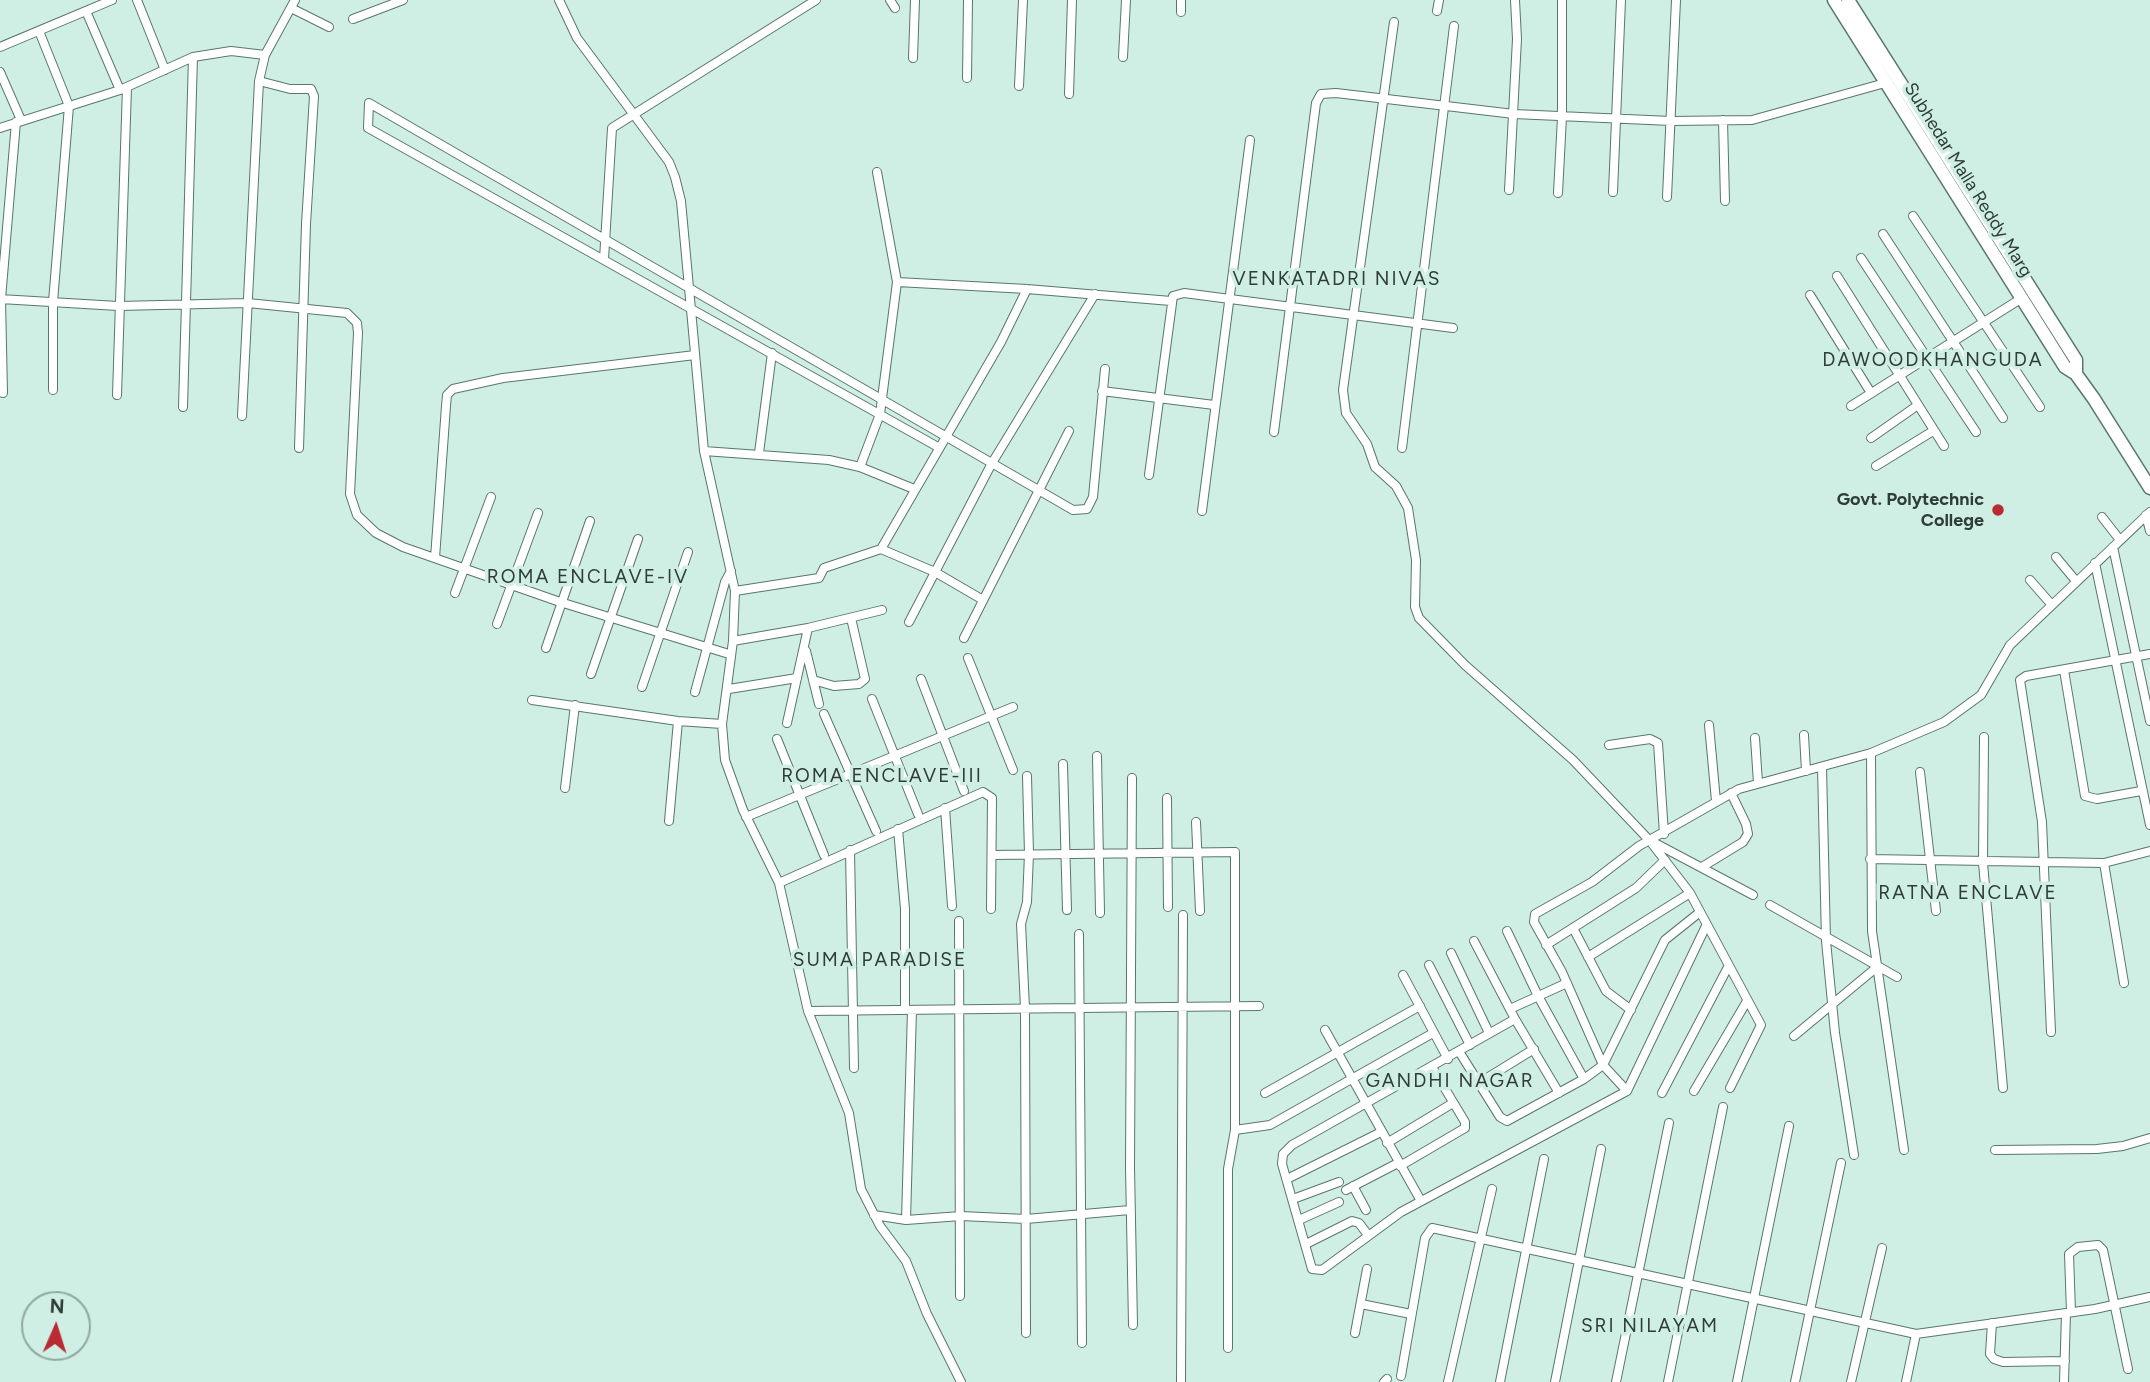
<!DOCTYPE html>
<html>
<head>
<meta charset="utf-8">
<style>
  body { margin:0 }
  #map { position:relative; width:2150px; height:1382px; overflow:hidden; background:#cfeee4; font-family:Figtree,sans-serif }
  canvas { display:block }
  .north { position:absolute; left:21px; top:1291px; width:70px; height:70px; box-sizing:border-box; background:#cfeee4; border:2px solid #8fa79f; border-radius:50%; rotate:3deg; font-size:19px; font-weight:700; line-height:28px; text-align:center; color:#2f3c38 }
  .north::after { content:''; display:block; margin:auto; width:24px; height:32px; background:#ba2a32; clip-path:polygon(50% 0,100% 100%,50% 72%,0 100%) }
</style>
</head>
<body>
<div id="map">
<canvas width="2150" height="1382"></canvas>
<div class="north">N</div>
</div>
<script>
const ctx = document.querySelector('canvas').getContext('2d');
ctx.lineJoin = 'round';
const toPath = rows => new Path2D(rows.map(r => 'M' + r).join(''));
function stroke(path, color, width, dash) { ctx.strokeStyle = color; ctx.lineWidth = width; ctx.lineCap = dash ? 'butt' : 'round'; ctx.setLineDash(dash || []); ctx.stroke(path); }
function label(font, color, halo, rows, align = 'center') {
  ctx.font = font + ' Figtree,sans-serif'; ctx.lineWidth = 7; ctx.setLineDash([]); ctx.textBaseline = 'middle'; ctx.strokeStyle = halo; ctx.fillStyle = color; for (const [text, x, y, turn = 0] of rows) {
    ctx.save(); ctx.translate(x, y); ctx.rotate((+turn || 0) * Math.PI / 180); ctx.textAlign = isNaN(turn) ? turn : align; if (halo) ctx.strokeText(text, 0, 0); ctx.fillText(text, 0, 0); ctx.restore();
  }
}
const street = toPath([
  [137,0,165,70],
  [559,0,577,38,669,162,675,177,681,201,704,451,735,591,733,641,722,724,725,760,743,810,779,883,808,1011,849,1113,861,1189,880,1226,906,1261,927,1314,961,1382],
  [890,0,895,8],
  [291,8,329,27],
  [86,11,120,90],
  [1437,11,1439,0],
  [1181,12,1181,0],
  [353,19,403,0],
  [1394,22,1343,390,1346,413,1367,444,1375,467,1396,486,1408,508,1416,560,1415,607,1419,618,1465,665,1573,760,1650,841,1690,893,1761,1025,1730,1088],
  [39,31,69,106,53,302,53,390],
  [0,47,112,0],
  [1123,57,1126,0],
  [913,58,915,0],
  [0,72,21,120],
  [967,78,968,0],
  [259,81,290,89,311,89,314,96,306,224,299,448],
  [1019,86,1023,0],
  [1069,94,1072,0],
  [1723,120,1725,201],
  [0,128,120,90,193,57,231,51,265,55],
  [1509,190,1517,39,1515,0],
  [1613,192,1621,0],
  [1558,193,1562,117,1562,0],
  [1667,197,1676,0],
  [1913,216,2040,407],
  [1883,234,2003,418],
  [1861,258,1976,432],
  [604,259,612,128,816,0],
  [1837,276,1944,446],
  [897,282,1027,289,1171,301],
  [1810,295,1871,393],
  [0,299,118,306,248,303,347,313,357,323,358,333,350,494,357,515,376,533,403,547,560,602,729,654],
  [1102,391,1214,405],
  [3,393,1,299,16,122],
  [117,395,127,87],
  [1851,406,2022,298],
  [183,407,193,57],
  [242,416,259,81,265,55,295,0],
  [1274,432,1316,103,1321,94,1336,93,1514,114,1671,121,1752,120,1885,83],
  [1871,438,1918,405],
  [938,447,368,128,369,103,1073,510,1087,509,1093,497,1105,369],
  [1402,448,1454,26],
  [704,451,829,460,860,467,914,489],
  [759,453,772,353],
  [1876,466,1933,431],
  [860,467,880,414,897,282,877,172],
  [1149,475,1173,296,1184,293,1453,328],
  [1202,511,1250,140],
  [2146,515,2150,531],
  [2102,517,2120,540],
  [2113,547,2150,721],
  [881,549,935,572,983,600],
  [2056,557,2076,581],
  [435,558,446,406,447,395,453,389,503,378,695,355],
  [2095,563,2150,825],
  [2030,580,2051,604],
  [735,591,819,578,824,568,881,549,1001,342,1027,289],
  [455,593,491,497],
  [909,622,992,463,1095,294],
  [497,624,538,513],
  [964,638,1069,431],
  [733,641,808,628,882,610],
  [546,648,590,521],
  [806,651,819,704],
  [968,658,1013,770],
  [2064,670,2085,796,2097,799,2141,791],
  [591,674,638,539],
  [921,679,964,791],
  [813,680,834,686,859,684,865,679,851,618],
  [642,687,688,552],
  [729,689,797,678],
  [695,692,725,582,731,571],
  [872,699,918,814],
  [532,700,678,721,722,724],
  [824,714,876,831],
  [787,723,808,628],
  [1709,725,1716,801],
  [1804,735,1806,771],
  [1984,737,1983,863,2003,1088],
  [1755,738,1758,783],
  [777,739,824,855],
  [1609,745,1650,739,1658,743,1664,834],
  [1871,753,1872,931,1904,1150],
  [1097,756,1100,913],
  [1063,764,1067,910],
  [1822,767,1826,941,1835,1033,1854,1155],
  [1920,772,1936,911],
  [1132,778,1130,1167,1133,1325],
  [565,788,575,705],
  [1167,798,1168,907],
  [945,808,952,906],
  [746,817,1013,707],
  [669,821,678,721],
  [1196,822,1200,911],
  [898,829,905,909,905,1010],
  [1653,842,1753,895],
  [850,850,854,1068],
  [992,855,1235,852,1235,1130,1228,1169,1228,1348],
  [1870,859,2104,863,2150,851],
  [2104,863,2124,983],
  [1702,867,1743,842,1748,834,1746,824,1731,793],
  [779,883,983,792,992,798,991,909],
  [1770,905,1897,977],
  [959,921,960,1296],
  [1573,928,1606,991,1631,1010],
  [1507,931,1538,996,1584,1079],
  [1079,934,1082,1343],
  [1474,941,1515,1019,1559,1093],
  [1546,945,1636,888,1665,860],
  [1451,953,1489,1033],
  [1588,957,1690,893],
  [1429,965,1470,1045],
  [1403,975,1448,1059],
  [1510,1009,1567,983],
  [808,1011,1259,1006],
  [1515,1019,1292,1145,1283,1154,1282,1164,1312,1269,1322,1270,1401,1212,1627,1091,1706,926],
  [1325,1030,1421,1201],
  [2051,1032,2042,822,2020,680,2026,676,2150,654],
  [1794,1036,1877,967],
  [1460,1053,1500,1117,1507,1121,1584,1079,1603,1065,1665,940,1700,912],
  [1479,1083,1534,1049],
  [1627,1091,1603,1065,1562,972,1534,922,1535,914,1592,882,1639,846,1739,789,1871,753,1944,722,1981,695,2010,645,2150,512],
  [1694,1091,1747,1001],
  [1265,1093,1420,1006],
  [1662,1093,1728,967],
  [1235,1130,1270,1125,1433,1033],
  [1387,1143,1453,1103],
  [1995,1150,2097,1149,2123,1146,2150,1138],
  [1400,1166,1465,1128,1465,1122,1432,1067],
  [1287,1179,1381,1132],
  [1353,1186,1366,1210],
  [1346,1190,1398,1163],
  [1293,1199,1339,1182],
  [874,1215,906,1220,961,1216,1026,1219,1130,1210],
  [906,1220,912,1010],
  [1299,1220,1339,1202],
  [1306,1244,1352,1221,1359,1223,1368,1235],
  [1361,1304,1411,1314],
  [2071,1312,2069,1254,2078,1247,2098,1245,2103,1250,2128,1369],
  [1992,1323,1990,1354,1994,1359,2003,1362,2065,1361],
  [1026,1333,1025,1008,1021,924,1027,902,1029,854,1027,776],
  [1355,1333,1367,1269],
  [1401,1376,1425,1238,1432,1228,1916,1334,2095,1309,2150,1297],
  [1181,1382,1183,915],
  [1384,1382,1387,1379],
  [1448,1382,1492,1189],
  [1500,1382,1544,1159],
  [1555,1382,1601,1149],
  [1616,1382,1669,1123],
  [1668,1382,1723,1107],
  [1737,1382,1789,1126],
  [1795,1382,1841,1163],
  [1851,1382,1882,1248],
  [1906,1382,1916,1334],
  [2064,1382,2066,1313]
]);
const secondary = toPath([
  [1834,0,2065,367,2076,374,2094,399,2150,488],
  [1848,0,2076,360,2076,374]
]);
stroke(street, '#5a766d', 10);
stroke(secondary, '#5a766d', 15);
stroke(street, '#fff', 8);
stroke(secondary, '#fff', 12);
for (const [x, y, r, color] of [
  [1998,510,7,"#ba2a32"]
]) { const dot = new Path2D(); dot.arc(x, y, r, 0, 2 * Math.PI); ctx.fillStyle = color; ctx.fill(dot); stroke(dot, '#cfeee4', 2.5); }
label('18px', '#2f3c38', '#cfeee4', [
  ["Subhedar Malla Reddy Marg",1968,180,58]
]);
label('bold 18px', '#2f3c38', '#cfeee4', [
  ["Govt. Polytechnic",1984,500],
  ["College",1984,521]
], 'right');
ctx.letterSpacing = '2px';
label('19px', '#2f3c38', '#cfeee4', [
  ["VENKATADRI NIVAS",1337,279],
  ["DAWOODKHANGUDA",1933,360],
  ["ROMA ENCLAVE-IV",588,577],
  ["ROMA ENCLAVE-III",882,776],
  ["RATNA ENCLAVE",1968,893],
  ["SUMA PARADISE",880,960],
  ["GANDHI NAGAR",1450,1081],
  ["SRI NILAYAM",1650,1326]
]);
ctx.letterSpacing = '0px';
</script>
</body>
</html>
